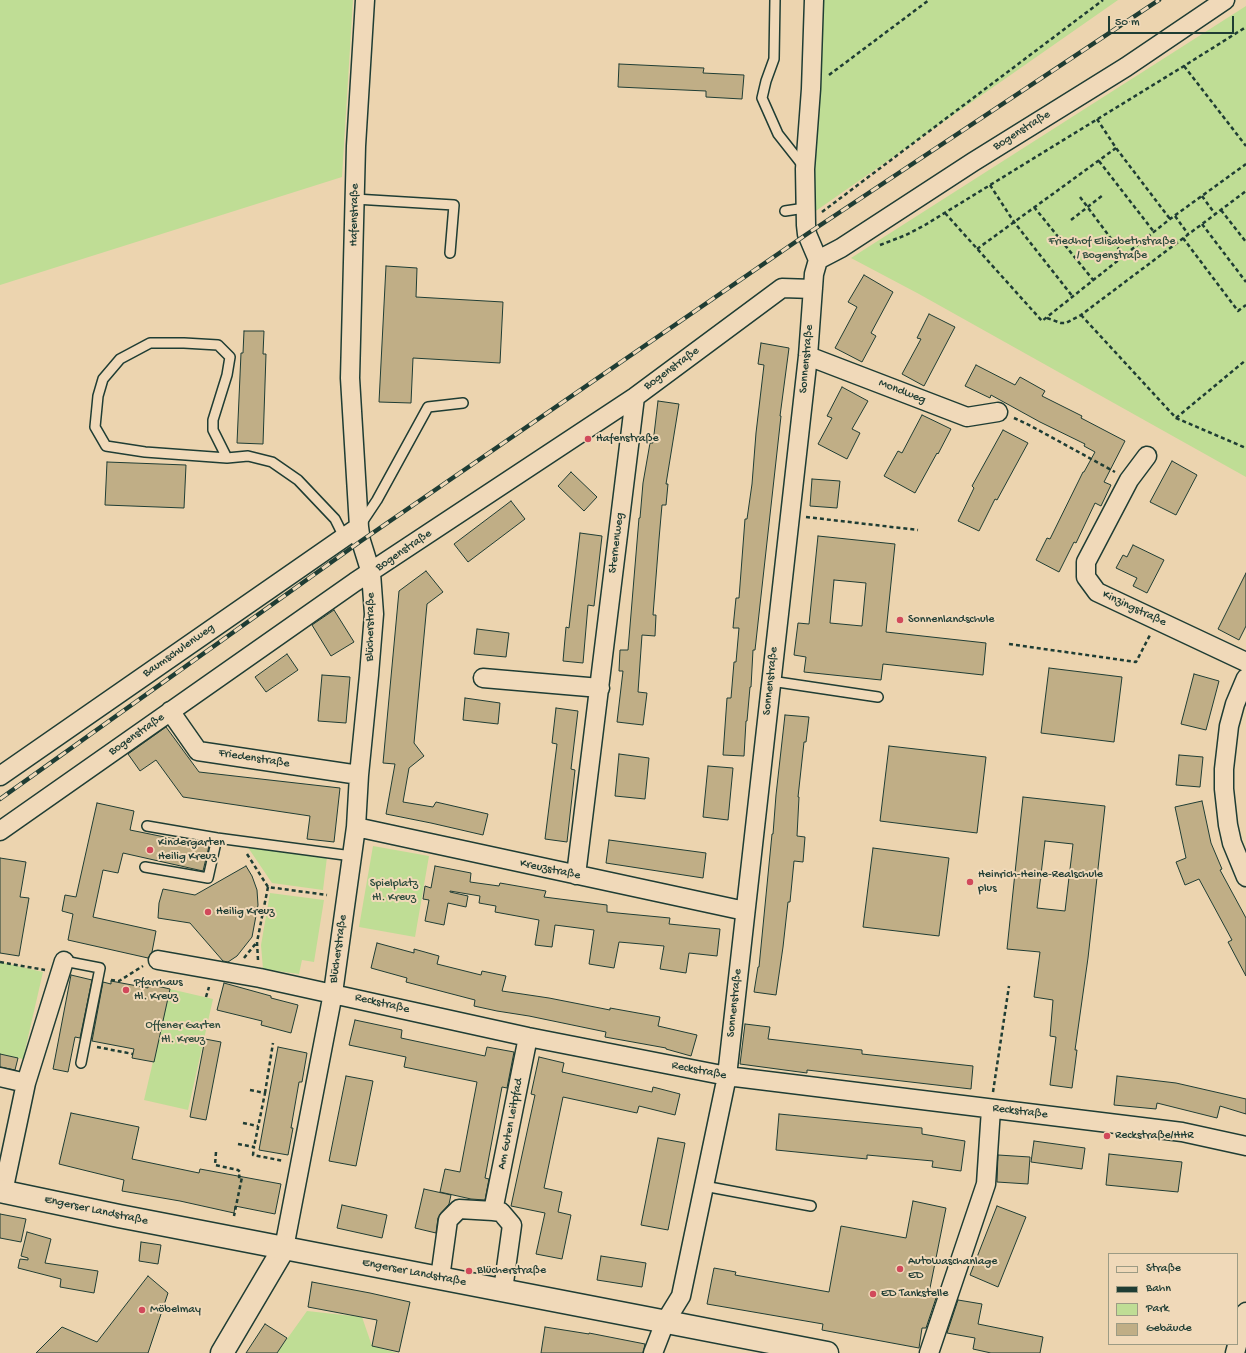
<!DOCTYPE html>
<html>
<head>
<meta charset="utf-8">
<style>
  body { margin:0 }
  #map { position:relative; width:1246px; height:1353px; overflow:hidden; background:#ecd4af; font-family:"Gochi Hand",sans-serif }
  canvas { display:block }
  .legend { position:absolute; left:1108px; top:1253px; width:130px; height:92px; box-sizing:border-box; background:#f0d9b9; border:1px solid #9c9b84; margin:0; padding:5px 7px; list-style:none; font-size:12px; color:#1f3d34 }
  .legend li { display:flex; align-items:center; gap:8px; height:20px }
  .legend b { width:20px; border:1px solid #9c9b84 }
  .scale { position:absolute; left:1108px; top:16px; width:126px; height:18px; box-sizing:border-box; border:2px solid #1f3d34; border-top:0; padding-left:5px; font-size:12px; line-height:14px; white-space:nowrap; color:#1f3d34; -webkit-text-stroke:3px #f0d9b9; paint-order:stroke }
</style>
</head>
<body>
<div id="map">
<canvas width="1246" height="1353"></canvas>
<ul class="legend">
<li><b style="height:5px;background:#f0d9b9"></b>Straße</li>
<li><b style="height:5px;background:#1f3d34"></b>Bahn</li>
<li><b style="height:11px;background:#bfdd95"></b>Park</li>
<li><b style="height:11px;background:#c0ae86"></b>Gebäude</li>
</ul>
<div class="scale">50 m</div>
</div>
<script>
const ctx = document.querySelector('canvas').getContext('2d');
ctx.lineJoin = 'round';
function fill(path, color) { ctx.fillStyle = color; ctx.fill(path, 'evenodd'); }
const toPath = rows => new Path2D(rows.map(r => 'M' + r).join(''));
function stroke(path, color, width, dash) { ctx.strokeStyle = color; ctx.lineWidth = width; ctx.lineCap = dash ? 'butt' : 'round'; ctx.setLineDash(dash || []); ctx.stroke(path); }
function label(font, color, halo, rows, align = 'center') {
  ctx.font = font + ' "Gochi Hand",sans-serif'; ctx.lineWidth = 4; ctx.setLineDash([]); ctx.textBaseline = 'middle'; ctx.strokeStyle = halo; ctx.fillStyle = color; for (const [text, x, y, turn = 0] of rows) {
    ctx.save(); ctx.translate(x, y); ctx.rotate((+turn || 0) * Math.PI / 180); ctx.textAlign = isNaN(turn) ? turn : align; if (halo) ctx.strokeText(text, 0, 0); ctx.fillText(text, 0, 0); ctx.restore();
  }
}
fill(toPath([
  [0,0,353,0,342,177,0,285],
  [822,0,1118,0,810,215],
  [1246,6,1246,477,919,294,851,258],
  [247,846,327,857,323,890,272,883],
  [373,846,429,856,415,937,359,927],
  [270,893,324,900,314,962,302,960,299,974,263,969,261,945],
  [0,962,43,972,23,1059,0,1054],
  [170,989,213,999,188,1110,144,1100],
  [307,1311,362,1317,372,1346,397,1353,277,1353]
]), '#bfdd95');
const building = toPath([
  [619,64,704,68,703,73,744,75,742,99,706,97,706,91,618,87,619,64],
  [386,266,417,268,416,297,503,302,500,363,413,358,411,403,379,402,386,266],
  [864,275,893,292,871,333,876,336,862,362,835,348,857,307,848,302,864,275],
  [929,314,955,327,924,386,902,374,921,339,917,338,929,314],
  [244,331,264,331,263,354,266,354,263,444,237,443,241,353,243,353,244,331],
  [761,343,789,348,780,416,781,416,755,650,753,650,751,687,750,687,747,721,746,721,744,756,723,755,727,698,731,698,734,662,736,662,739,628,733,628,736,598,739,598,745,519,747,519,752,484,756,433,764,365,758,364,761,343],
  [976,365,1015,385,1020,377,1045,391,1042,396,1082,416,1081,418,1125,441,1104,482,1111,485,1101,506,1095,503,1076,543,1074,542,1059,572,1036,560,1047,538,1050,539,1083,472,1084,472,1095,452,1084,446,1085,444,1040,422,991,395,990,398,965,386,976,365],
  [842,387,868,401,852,429,860,433,847,459,818,444,832,418,827,416,842,387],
  [658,401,679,404,666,484,668,484,666,505,662,505,659,539,653,615,656,615,655,636,642,635,638,692,647,693,643,725,617,722,623,671,619,671,620,650,628,650,639,518,640,518,643,483,650,443,653,443,658,401],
  [922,415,951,429,938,454,937,453,915,493,884,476,898,451,902,453,922,415],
  [1003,430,1028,443,997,500,995,499,979,531,958,521,974,488,972,486,1003,430],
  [1172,461,1197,475,1176,515,1150,502,1172,461],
  [107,462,186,465,184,508,105,505,107,462],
  [571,472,597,497,584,511,558,486,571,472],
  [812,479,840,481,837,508,810,506,812,479],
  [511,501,525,519,468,562,454,544,511,501],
  [580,533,602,536,594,606,588,605,583,663,563,661,566,627,569,628,580,533],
  [818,536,895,544,886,632,986,643,983,675,883,664,881,680,804,672,806,657,794,655,798,623,809,624,818,536],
  [834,580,866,583,862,626,830,623,834,580],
  [1133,545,1164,560,1147,593,1133,586,1137,578,1116,568,1123,555,1127,557,1133,545],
  [426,571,443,592,427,604,414,743,424,756,409,768,403,802,433,807,436,802,488,814,483,835,431,823,386,814,395,764,383,763,399,591,426,571],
  [1246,573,1246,626,1239,640,1218,629,1246,573],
  [334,610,354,642,331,656,312,625,334,610],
  [477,629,509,633,506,657,474,654,477,629],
  [287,654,298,670,266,692,255,677,287,654],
  [1049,668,1122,677,1114,742,1041,733,1049,668],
  [1194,674,1219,681,1206,730,1181,724,1194,674],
  [322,675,350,677,346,723,318,721,322,675],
  [465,698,500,703,498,724,463,720,465,698],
  [556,708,578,711,571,769,575,770,567,842,545,839,557,744,552,743,556,708],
  [785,715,809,717,806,742,804,742,798,797,799,797,797,836,805,837,803,862,794,861,790,902,788,902,783,947,776,995,754,992,758,967,759,967,772,834,773,834,776,795,785,715],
  [166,727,199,772,340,788,334,842,307,839,310,816,183,797,156,760,140,771,128,754,166,727],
  [889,746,986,757,977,833,880,821,889,746],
  [619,754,649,758,645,799,615,796,619,754],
  [1179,755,1203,757,1200,787,1176,785,1179,755],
  [708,766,733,768,728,820,703,817,708,766],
  [1023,797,1105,806,1088,958,1075,1050,1077,1050,1072,1088,1050,1085,1056,1037,1050,1036,1053,1000,1034,997,1040,952,1007,949,1023,797],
  [1045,841,1073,844,1065,911,1037,908,1045,841],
  [1202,801,1211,843,1222,869,1220,870,1246,918,1246,976,1228,942,1232,940,1199,879,1185,885,1176,862,1186,858,1175,807,1202,801],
  [97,803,134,811,130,830,209,846,203,871,123,853,118,873,103,870,93,917,156,931,152,952,148,958,68,940,73,914,62,911,65,895,76,897,97,803],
  [609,840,706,853,703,878,606,863,609,840],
  [873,848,949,858,939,936,863,927,873,848],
  [0,858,26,862,20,897,29,898,19,956,0,953,0,858],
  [246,866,252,876,257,890,258,905,252,937,237,956,228,962,223,961,190,923,158,918,159,903,163,889,195,895,246,866],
  [435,866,471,873,470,882,499,886,500,883,546,891,544,897,607,905,607,912,670,918,669,924,720,929,717,956,689,953,686,973,660,969,664,946,619,942,614,968,589,964,594,930,555,925,552,947,535,945,539,920,495,912,496,906,479,903,480,896,450,891,450,892,468,896,466,907,448,903,444,925,425,921,429,900,423,899,425,886,431,888,435,866],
  [377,943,414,953,414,949,439,956,437,964,481,975,482,971,506,976,502,991,549,998,610,1010,610,1008,660,1017,658,1026,697,1035,691,1056,666,1049,666,1048,605,1037,606,1032,529,1016,497,1011,474,1006,475,1000,406,982,407,978,371,968,377,943],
  [71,975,92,980,80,1038,75,1037,68,1072,53,1069,71,975],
  [111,981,148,988,148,984,170,989,154,1062,132,1058,134,1049,92,1041,103,982,111,984,111,981],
  [224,983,271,996,271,998,298,1005,291,1033,261,1025,262,1021,217,1010,224,983],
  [355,1020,402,1030,401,1038,485,1056,487,1047,514,1052,507,1088,502,1087,485,1178,489,1179,485,1200,471,1199,440,1192,445,1169,460,1172,477,1082,404,1067,406,1057,349,1045,355,1020],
  [745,1024,770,1027,768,1039,862,1050,862,1054,973,1066,971,1089,807,1070,807,1073,740,1064,745,1024],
  [205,1039,221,1042,206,1120,190,1117,205,1039],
  [278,1047,307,1053,302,1082,299,1082,291,1128,293,1128,288,1155,259,1150,278,1047],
  [0,1054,18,1058,15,1070,0,1067,0,1054],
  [539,1057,564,1063,562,1072,652,1092,653,1087,680,1094,675,1115,639,1106,637,1113,563,1097,544,1188,562,1192,558,1212,571,1215,562,1259,536,1254,545,1213,511,1206,535,1095,531,1094,539,1057],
  [346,1076,373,1081,356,1166,329,1161,346,1076],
  [1117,1076,1176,1083,1246,1099,1246,1114,1220,1106,1217,1118,1157,1103,1156,1109,1114,1105,1117,1076],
  [71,1113,139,1127,132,1159,199,1173,200,1169,281,1184,275,1214,235,1206,234,1213,180,1201,122,1191,124,1180,59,1164,71,1113],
  [779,1114,922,1128,922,1134,965,1141,961,1171,932,1167,933,1161,867,1155,867,1159,776,1150,779,1114],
  [658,1138,685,1143,668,1230,641,1225,658,1138],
  [1034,1141,1085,1148,1082,1169,1031,1162,1034,1141],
  [1109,1154,1182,1162,1178,1192,1106,1185,1109,1154],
  [998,1155,1030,1157,1028,1184,997,1182,998,1155],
  [424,1189,451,1195,449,1204,441,1213,438,1218,436,1233,415,1228,424,1189],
  [913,1201,946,1208,929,1293,937,1295,926,1328,922,1328,919,1348,822,1330,823,1324,707,1304,714,1268,736,1272,735,1275,829,1292,841,1226,906,1238,913,1201],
  [342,1205,387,1215,382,1238,337,1228,342,1205],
  [997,1206,1026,1217,998,1287,970,1275,997,1206],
  [0,1214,26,1219,21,1242,0,1238,0,1214],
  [27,1232,51,1239,45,1263,98,1271,94,1293,60,1287,61,1279,18,1268,20,1259,28,1260,28,1258,21,1256,27,1232],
  [141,1242,161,1245,158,1264,139,1261,141,1242],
  [601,1256,646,1263,642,1287,597,1280,601,1256],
  [148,1276,168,1293,148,1353,36,1353,62,1327,97,1342,148,1276],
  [312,1282,370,1293,410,1302,399,1352,372,1346,377,1320,308,1307,312,1282],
  [958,1300,982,1304,978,1324,1043,1337,1040,1353,991,1353,973,1349,975,1338,947,1333,958,1300],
  [265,1324,287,1338,277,1353,246,1353,265,1324],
  [545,1327,589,1334,589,1333,645,1344,643,1353,541,1353,545,1327]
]);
fill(building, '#c0ae86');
stroke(building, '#1f3d34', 1);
const service = toPath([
  [775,0,774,59,766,81,762,98,778,134,804,167],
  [355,199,454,205,450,253],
  [785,211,805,208],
  [227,458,213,430,213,420,227,375,230,357,218,345,184,343,150,343,120,359,103,379,98,396,95,427,106,446,145,452,227,458,248,456,272,462,298,480,335,519,344,537],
  [361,524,377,500,428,407,463,403],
  [771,681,878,697],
  [147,826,217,838,352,856],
  [145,867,208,878,217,838],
  [64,961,100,968,81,1063],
  [704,1186,811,1206]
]);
const minor = toPath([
  [818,260,841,248,973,162,1126,67,1225,0],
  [808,356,967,417,998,412],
  [1147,456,1129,480,1086,562,1086,577,1097,592,1246,662],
  [483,678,600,688],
  [1246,678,1235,704,1229,726,1224,769,1224,789,1228,825,1232,843,1246,877],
  [170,711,198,751,359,775],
  [0,776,359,527],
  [356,827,745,911],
  [0,831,355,582,635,397,782,288,813,289],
  [576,875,635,397],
  [158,960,260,978,528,1037,727,1076,1182,1132,1246,1146],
  [0,1077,26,1083],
  [3,1192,26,1083,64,961],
  [284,1248,333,993,356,827,359,775,369,675,374,614,371,573,361,541,359,527,350,378,356,146,365,0],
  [440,1278,448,1220,459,1209,493,1211],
  [503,1290,512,1225,501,1212,493,1211,528,1037],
  [653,1353,665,1322,681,1296,727,1076,808,356,814,274,818,260,807,234,806,225,805,169,811,89,814,0],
  [929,1353,986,1184,991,1109],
  [1235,1353,1246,1312]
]);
const tertiary = toPath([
  [222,1353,284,1248]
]);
const secondary = toPath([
  [0,1191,119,1216,827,1353]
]);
stroke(service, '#1f3d34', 12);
stroke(minor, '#1f3d34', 21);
stroke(tertiary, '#1f3d34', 25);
stroke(secondary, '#1f3d34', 25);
stroke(toPath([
  [1184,66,1246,146],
  [829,75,929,0],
  [1097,119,1116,148,1170,219],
  [1099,161,1154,232],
  [990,185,1014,222,1073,297],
  [1202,196,1215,214],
  [1080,197,1124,256],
  [1034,207,1094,281],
  [1221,210,1246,242],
  [822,212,1103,0],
  [945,213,1042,321,1170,219,1246,164],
  [1175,216,1188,234],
  [1071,220,1103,195],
  [1202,224,1246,282],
  [1183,238,1238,311,1246,305],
  [880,245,906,235,925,225,1184,66,1246,27],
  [977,249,1116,148],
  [1081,315,1176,418,1246,448],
  [1047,318,1061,323,1066,323,1081,315,1246,191],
  [1014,418,1031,426,1115,472],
  [1176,418,1246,360],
  [806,517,918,530],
  [1009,644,1136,662,1150,635],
  [247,854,268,887],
  [244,958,257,942],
  [258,960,257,942,268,887,327,895],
  [0,962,45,970],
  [111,980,119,981,143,966],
  [206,997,209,987],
  [97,1047,133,1054],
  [250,1090,265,1093,254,1147],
  [993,1092,1009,986],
  [265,1093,273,1043],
  [243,1123,258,1126],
  [238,1144,254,1147,253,1155,284,1161],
  [216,1152,215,1165,238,1170,240,1172,239,1177,242,1177,234,1216]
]), '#1f3d34', 2.5, [4, 3]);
stroke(service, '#f0d9b9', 9);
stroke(minor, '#f0d9b9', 18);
stroke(tertiary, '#f0d9b9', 22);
stroke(secondary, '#f0d9b9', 22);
const rail = toPath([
  [0,799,361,541,807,234,1159,0]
]);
stroke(rail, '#1f3d34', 4.5);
stroke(rail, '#f0d9b9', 3, [9]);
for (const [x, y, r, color] of [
  [588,439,4,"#d1495b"],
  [900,620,4,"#d1495b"],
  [150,850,4,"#d1495b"],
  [970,882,4,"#d1495b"],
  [208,912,4,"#d1495b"],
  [126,990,4,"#d1495b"],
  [1107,1136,4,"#d1495b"],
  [900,1269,4,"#d1495b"],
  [469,1271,4,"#d1495b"],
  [873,1294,4,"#d1495b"],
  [142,1310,4,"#d1495b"]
]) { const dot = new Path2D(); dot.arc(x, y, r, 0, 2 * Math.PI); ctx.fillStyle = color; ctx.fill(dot); stroke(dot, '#f0d9b9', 1.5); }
label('12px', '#1f3d34', '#f0d9b9', [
  ["Bogenstraße",1022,131,-32],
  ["Hafenstraße",355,215,-89],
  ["Sonnenstraße",807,359,-85],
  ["Bogenstraße",672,369,-36],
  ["Mondweg",902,392,21],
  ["Sternenweg",617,543,-83],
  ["Bogenstraße",404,551,-34],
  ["Kinzingstraße",1134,609,25],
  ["Blücherstraße",371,627,-89],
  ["Baumschulenweg",179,651,-35],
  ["Sonnenstraße",771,681,-84],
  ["Bogenstraße",137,735,-35],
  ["Friedenstraße",254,759,9],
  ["Kreuzstraße",550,870,12],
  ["Blücherstraße",339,949,-82],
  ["Sonnenstraße",735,1003,-84],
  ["Reckstraße",382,1004,13],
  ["Reckstraße",699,1071,11],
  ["Reckstraße",1020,1112,7],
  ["Am Guten Leitpfad",511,1124,-79],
  ["Engerser Landstraße",96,1211,12],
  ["Engerser Landstraße",414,1273,11]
]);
label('12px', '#2f4d3e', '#f0d9b9', [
  ["Friedhof Elisabethstraße",1112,242],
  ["/ Bogenstraße",1112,256],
  ["Spielplatz",394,884],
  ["Hl. Kreuz",394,898],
  ["Offener Garten",183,1026],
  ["Hl. Kreuz",183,1040]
]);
label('12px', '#1f3d34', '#f0d9b9', [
  ["Hafenstraße",596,439],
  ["Sonnenlandschule",908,620],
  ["Kindergarten",158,843],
  ["Heilig Kreuz",158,857],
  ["Heinrich-Heine-Realschule",978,875],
  ["plus",978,889],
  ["Heilig Kreuz",216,912],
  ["Pfarrhaus",134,983],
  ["Hl. Kreuz",134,997],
  ["Reckstraße/HHR",1115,1136],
  ["Autowaschanlage",908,1262],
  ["ED",908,1276],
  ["Blücherstraße",477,1271],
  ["ED Tankstelle",881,1294],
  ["Möbelmay",150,1310]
], 'left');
</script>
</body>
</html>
